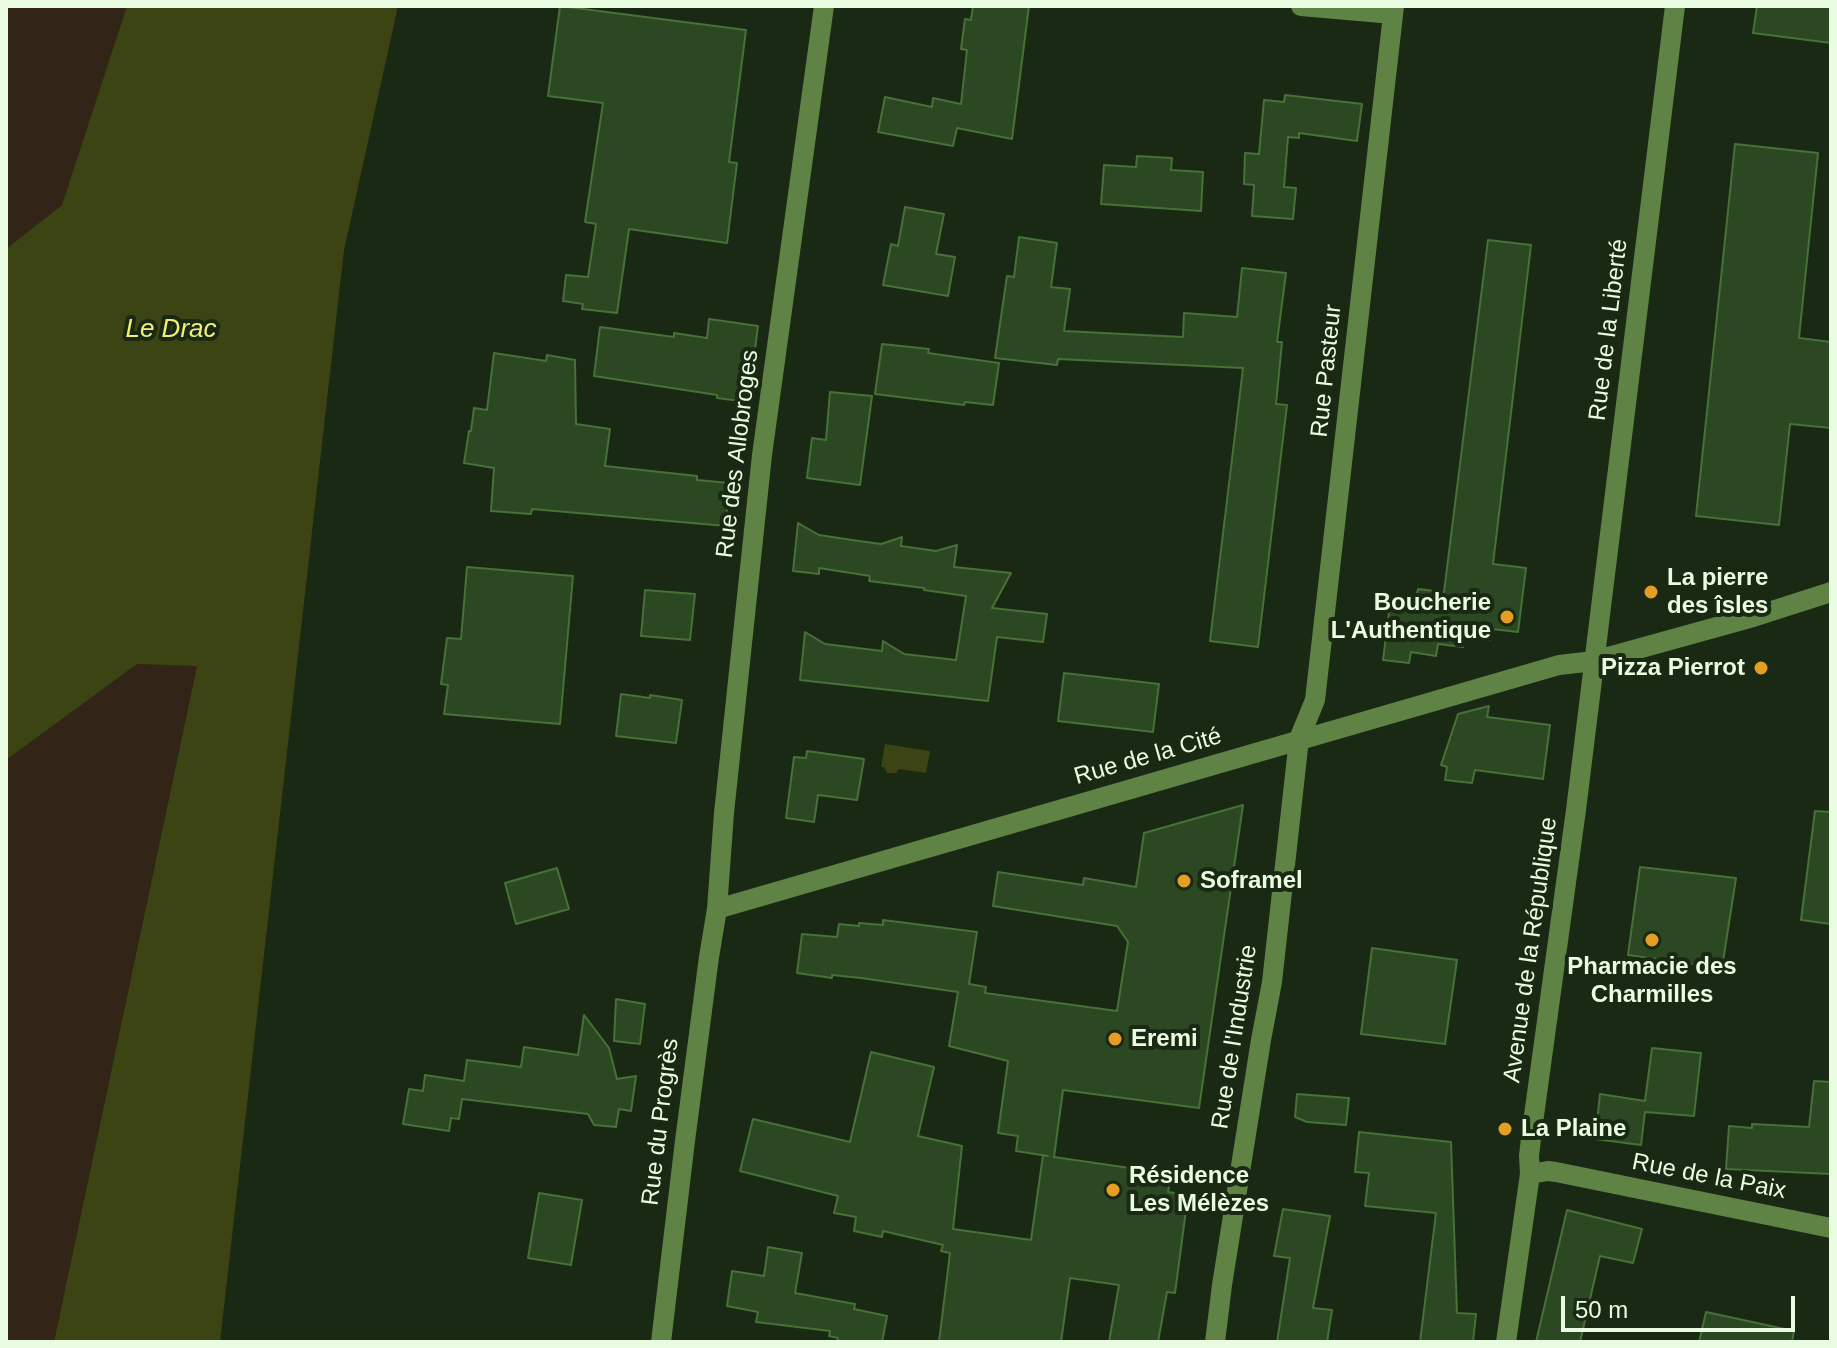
<!DOCTYPE html>
<html>
<head>
<meta charset="utf-8">
<style>
  body { margin:0 }
  #map { position:relative; width:1837px; height:1348px; overflow:hidden; background:#1a2914; font-family:Helvetica,sans-serif }
  canvas { display:block }
  .frame { position:absolute; inset:0; border:8px solid #e9fbe0; pointer-events:none }
  .scale { position:absolute; left:1561px; top:1296px; width:234px; height:36px; box-sizing:border-box; border:4px solid #e9fbe0; border-top:0; padding-left:10px; font-size:24px; line-height:28px; white-space:nowrap; color:#e9fbe0; -webkit-text-stroke:6px #1a2914; paint-order:stroke }
</style>
</head>
<body>
<div id="map">
<canvas width="1837" height="1348"></canvas>
<div class="frame"></div>
<div class="scale">50 m</div>
</div>
<script>
const ctx = document.querySelector('canvas').getContext('2d');
ctx.lineJoin = 'round';
function fill(path, color) { ctx.fillStyle = color; ctx.fill(path, 'evenodd'); }
const toPath = rows => new Path2D(rows.map(r => 'M' + r).join(''));
function stroke(path, color, width, dash) { ctx.strokeStyle = color; ctx.lineWidth = width; ctx.lineCap = dash ? 'butt' : 'round'; ctx.setLineDash(dash || []); ctx.stroke(path); }
function label(font, color, halo, rows, align = 'center') {
  ctx.font = font + ' Helvetica,sans-serif'; ctx.lineWidth = 8; ctx.setLineDash([]); ctx.textBaseline = 'middle'; ctx.strokeStyle = halo; ctx.fillStyle = color; for (const [text, x, y, turn = 0] of rows) {
    ctx.save(); ctx.translate(x, y); ctx.rotate((+turn || 0) * Math.PI / 180); ctx.textAlign = isNaN(turn) ? turn : align; if (halo) ctx.strokeText(text, 0, 0); ctx.fillText(text, 0, 0); ctx.restore();
  }
}
fill(toPath([
  [6,6,127,6,62,205,6,249],
  [137,664,197,665,54,1342,6,1342,6,760]
]), '#322518');
fill(toPath([
  [127,6,398,6,344,250,220,1342,54,1342,197,666,137,664,6,760,6,249,62,205],
  [885,744,930,751,926,773,899,769,896,773,887,773,884,767,881,767]
]), '#3b4412');
const building = toPath([
  [560,6,746,30,729,162,737,163,727,243,629,229,617,313,582,309,583,304,563,301,566,275,588,277,596,224,585,222,603,103,548,96,560,6],
  [973,6,1029,6,1012,139,957,128,953,146,878,132,885,97,932,107,933,98,961,104,967,50,961,49,965,19,971,20,973,6],
  [1757,6,1831,6,1831,43,1753,33,1757,6],
  [1285,95,1362,104,1357,141,1299,133,1299,138,1288,137,1284,187,1296,188,1293,219,1252,216,1254,185,1244,184,1245,153,1259,154,1264,100,1284,102,1285,95],
  [1735,144,1818,153,1799,338,1831,342,1831,428,1790,424,1779,525,1696,516,1735,144],
  [1137,156,1172,158,1171,170,1203,172,1201,211,1101,204,1104,165,1136,167,1137,156],
  [905,207,944,214,936,254,955,257,948,296,883,285,891,244,898,246,905,207],
  [1019,237,1057,243,1051,287,1070,289,1064,331,1183,337,1184,313,1237,317,1242,268,1286,273,1277,342,1282,342,1276,404,1287,405,1258,647,1210,641,1243,368,1058,359,1057,365,995,358,1007,276,1014,277,1019,237],
  [1488,240,1531,245,1493,564,1526,568,1518,632,1492,629,1490,640,1465,637,1463,647,1438,644,1436,656,1411,652,1409,663,1383,660,1391,596,1416,599,1418,589,1444,592,1488,240],
  [709,319,758,326,748,402,717,398,717,395,594,376,600,327,674,337,674,333,707,338,709,319],
  [882,344,929,349,928,353,999,363,993,405,965,402,964,405,875,394,882,344],
  [494,353,546,361,547,355,575,360,576,424,610,429,605,466,697,476,697,480,729,483,726,526,532,509,531,514,491,511,494,468,464,463,469,431,471,431,474,408,487,410,494,353],
  [830,392,872,396,860,485,807,478,812,438,826,440,830,392],
  [798,523,819,535,852,540,881,544,902,537,901,546,936,551,957,545,954,567,1011,573,992,608,1047,614,1043,642,997,637,988,701,800,680,805,632,825,644,882,651,883,641,904,654,956,660,966,596,924,590,924,588,869,581,870,576,819,568,819,574,793,571,798,523],
  [467,567,573,576,560,724,444,714,448,685,441,684,447,638,461,639,467,567],
  [645,590,695,594,690,640,641,636,645,590],
  [1064,673,1159,684,1153,732,1058,721,1064,673],
  [621,694,650,698,650,695,682,700,676,743,616,736,621,694],
  [1489,706,1487,717,1550,725,1543,779,1475,770,1472,783,1445,780,1447,767,1441,765,1458,714,1489,706],
  [807,751,864,759,857,800,818,795,814,822,786,818,794,757,806,758,807,751],
  [1243,805,1199,1108,1063,1090,1054,1157,1171,1174,1168,1192,1188,1195,1175,1293,1167,1292,1158,1342,1109,1342,1119,1285,1070,1278,1061,1342,939,1342,950,1253,941,1251,943,1245,883,1231,882,1237,854,1231,856,1217,834,1213,838,1196,740,1171,753,1119,850,1142,871,1052,934,1067,918,1136,962,1146,953,1229,1031,1240,1043,1155,1048,1156,1016,1151,1018,1136,998,1133,1008,1061,949,1046,958,992,861,978,832,975,832,978,797,973,802,934,837,937,839,924,859,926,859,923,883,925,883,920,977,932,969,984,986,987,985,993,1117,1011,1128,942,1117,926,993,906,998,872,1083,885,1084,878,1136,887,1144,833,1243,805],
  [1815,811,1831,812,1831,924,1801,920,1815,811],
  [1640,867,1736,878,1722,968,1628,955,1640,867],
  [557,868,569,909,516,924,505,883,557,868],
  [1372,948,1457,960,1445,1044,1361,1034,1372,948],
  [616,999,645,1004,640,1044,614,1041,616,999],
  [584,1015,609,1048,617,1079,636,1076,631,1111,619,1109,616,1127,594,1125,588,1114,462,1099,459,1119,451,1118,449,1131,403,1124,409,1089,423,1091,425,1075,464,1081,467,1060,521,1067,524,1047,578,1055,584,1015],
  [1652,1048,1701,1053,1694,1116,1645,1112,1641,1145,1595,1139,1600,1094,1645,1101,1652,1048],
  [1814,1081,1831,1082,1831,1174,1726,1169,1729,1126,1752,1128,1752,1124,1809,1127,1814,1081],
  [1297,1094,1349,1098,1346,1125,1307,1122,1295,1117,1297,1094],
  [1359,1132,1451,1142,1457,1313,1476,1314,1473,1342,1420,1342,1436,1213,1365,1206,1369,1173,1355,1172,1359,1132],
  [539,1193,582,1200,571,1265,528,1258,539,1193],
  [1283,1209,1330,1216,1313,1308,1332,1310,1327,1342,1277,1342,1290,1258,1274,1256,1283,1209],
  [1567,1210,1642,1229,1633,1263,1600,1256,1580,1342,1536,1342,1567,1210],
  [768,1247,802,1253,795,1293,855,1304,854,1309,887,1316,882,1342,837,1342,838,1338,829,1336,830,1331,756,1322,758,1312,727,1306,732,1271,764,1276,768,1247],
  [1706,1312,1794,1331,1792,1342,1699,1342,1706,1312]
]);
fill(building, '#2c4822');
stroke(building, '#467137', 2);
stroke(toPath([
  [1301,6,1393,14],
  [717,909,1559,665,1594,661,1753,617,1831,592],
  [1530,1174,1548,1171,1556,1172,1831,1228],
  [661,1342,685,1141,709,957,717,909,724,813,762,455,824,6],
  [1215,1342,1222,1285,1261,1040,1272,982,1299,739,1315,700,1394,6],
  [1506,1342,1530,1174,1529,1156,1532,1130,1576,810,1675,6]
]), '#5f8245', 20);
for (const [x, y, r, color] of [
  [1651,592,8,"#e49e23"],
  [1507,617,8,"#e49e23"],
  [1761,668,8,"#e49e23"],
  [1184,881,8,"#e49e23"],
  [1652,940,8,"#e49e23"],
  [1115,1039,8,"#e49e23"],
  [1505,1129,8,"#e49e23"],
  [1113,1190,8,"#e49e23"]
]) { const dot = new Path2D(); dot.arc(x, y, r, 0, 2 * Math.PI); ctx.fillStyle = color; ctx.fill(dot); stroke(dot, '#1a2914', 3); }
label('24px', '#e9fbe0', '#1a2914', [
  ["Rue de la Liberté",1609,330,-83],
  ["Rue Pasteur",1327,371,-84],
  ["Rue des Allobroges",738,454,-83],
  ["Rue de la Cité",1148,757,-16],
  ["Avenue de la République",1531,950,-82],
  ["Rue de l'Industrie",1235,1037,-81],
  ["Rue du Progrès",661,1122,-83],
  ["Rue de la Paix",1709,1177,11]
]);
label('bold 24px', '#e9fbe0', '#1a2914', [
  ["La pierre",1667,578],
  ["des îsles",1667,606],
  ["Boucherie",1491,603,"right"],
  ["L'Authentique",1491,631,"right"],
  ["Pizza Pierrot",1745,668,"right"],
  ["Soframel",1200,881],
  ["Pharmacie des",1652,967,"center"],
  ["Charmilles",1652,995,"center"],
  ["Eremi",1131,1039],
  ["La Plaine",1521,1129],
  ["Résidence",1129,1176],
  ["Les Mélèzes",1129,1204]
], 'left');
label('italic 26px', '#efef7a', '#1a2914', [
  ["Le Drac",171,330]
]);
</script>
</body>
</html>
